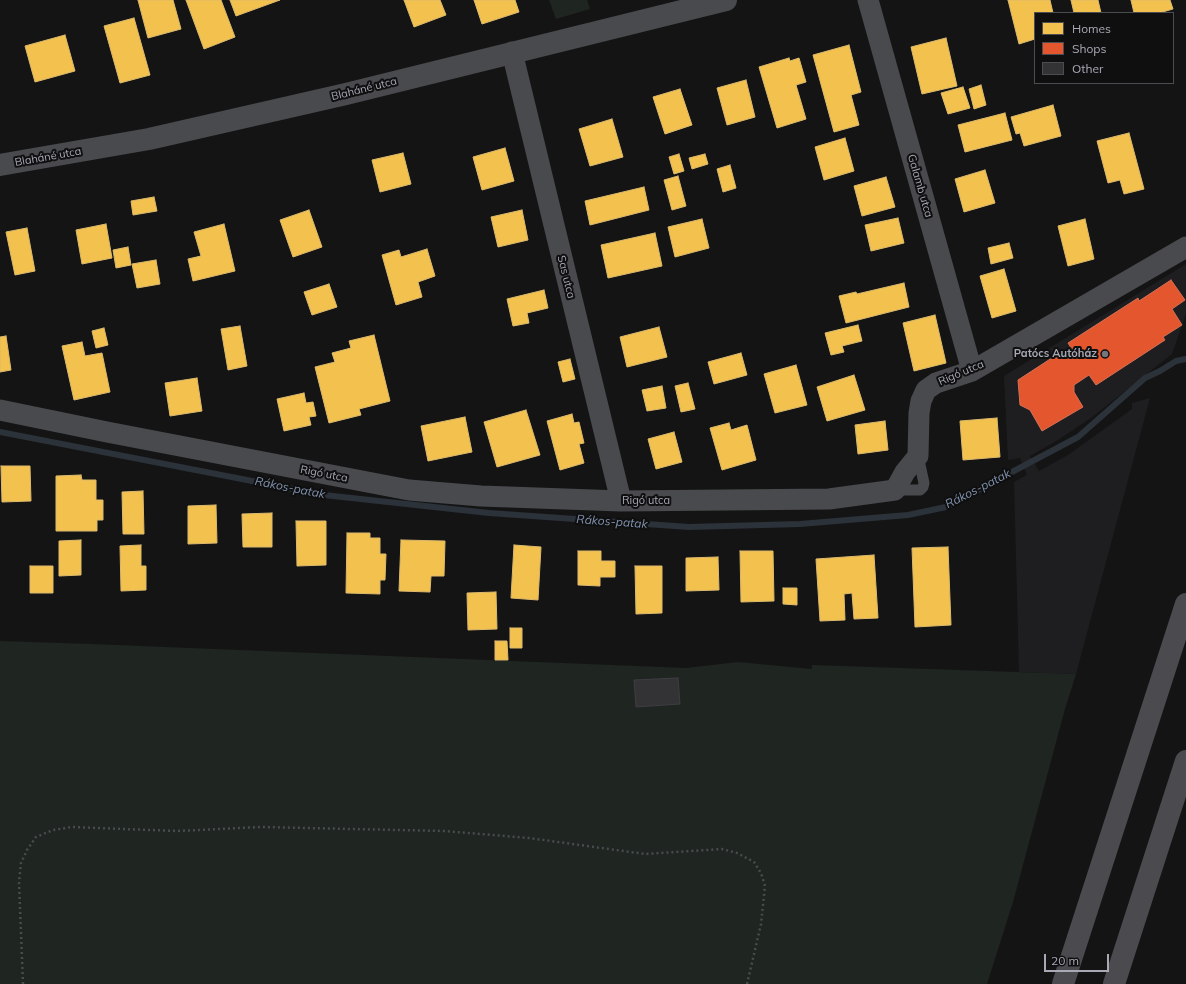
<!DOCTYPE html>
<html>
<head>
<meta charset="utf-8">
<style>
  body { margin:0 }
  #map { position:relative; width:1186px; height:984px; overflow:hidden; background:#141415; font-family:Mulish,sans-serif }
  canvas { display:block }
  .legend { position:absolute; left:1034px; top:12px; width:140px; height:72px; box-sizing:border-box; background:#0f0f10; border:1px solid #4c4d52; margin:0; padding:5px 7px; list-style:none; font-size:12px; color:#a7a9b5 }
  .legend li { display:flex; align-items:center; gap:8px; height:20px }
  .legend b { width:20px; border:1px solid #4c4d52 }
  .scale { position:absolute; left:1044px; top:954px; width:65px; height:18px; box-sizing:border-box; border:2px solid #a7a9b5; border-top:0; padding-left:5px; font-size:12px; line-height:14px; white-space:nowrap; color:#a7a9b5; -webkit-text-stroke:3px #0f0f10; paint-order:stroke }
</style>
</head>
<body>
<div id="map">
<canvas width="1186" height="984"></canvas>
<ul class="legend">
<li><b style="height:11px;background:#f2c14e"></b>Homes</li>
<li><b style="height:11px;background:#e4572e"></b>Shops</li>
<li><b style="height:11px;background:#333336"></b>Other</li>
</ul>
<div class="scale">20 m</div>
</div>
<script>
const ctx = document.querySelector('canvas').getContext('2d');
ctx.lineJoin = 'round';
function fill(path, color) { ctx.fillStyle = color; ctx.fill(path, 'evenodd'); }
const toPath = rows => new Path2D(rows.map(r => 'M' + r).join(''));
function stroke(path, color, width, dash) { ctx.strokeStyle = color; ctx.lineWidth = width; ctx.lineCap = dash ? 'butt' : 'round'; ctx.setLineDash(dash || []); ctx.stroke(path); }
function label(font, color, halo, rows, align = 'center') {
  ctx.font = font + ' Mulish,sans-serif'; ctx.lineWidth = 4; ctx.setLineDash([]); ctx.textBaseline = 'middle'; ctx.strokeStyle = halo; ctx.fillStyle = color; for (const [text, x, y, turn = 0] of rows) {
    ctx.save(); ctx.translate(x, y); ctx.rotate((+turn || 0) * Math.PI / 180); ctx.textAlign = isNaN(turn) ? turn : align; if (halo) ctx.strokeText(text, 0, 0); ctx.fillText(text, 0, 0); ctx.restore();
  }
}
fill(toPath([
  [1186,264,1186,314,1172,354,1091,418,1058,440,1030,456,1039,471,1068,455,1132,409,1132,403,1150,398,1076,674,1019,672,1014,482,1027,475,1020,458,1008,460,1004,376]
]), '#1e1e20');
fill(toPath([
  [549,0,587,0,590,9,556,19],
  [0,641,91,644,686,668,738,662,812,669,812,665,1076,674,1065,709,1013,902,987,984,0,984]
]), '#1f2520');
const homes = toPath([
  [138,0,173,0,181,29,148,38,138,0],
  [186,0,221,0,235,37,204,49,186,0],
  [230,0,280,0,236,16,230,0],
  [404,0,440,0,446,15,414,27,404,0],
  [474,0,515,0,519,12,482,24,474,0],
  [1008,0,1050,0,1053,13,1035,13,1035,39,1019,44,1008,0],
  [1071,0,1098,0,1101,13,1074,13,1071,0],
  [1131,0,1170,0,1173,9,1159,13,1134,13,1131,0],
  [134,18,150,75,120,83,104,26,134,18],
  [65,35,75,71,35,82,25,46,65,35],
  [946,38,957,86,922,94,911,47,946,38],
  [849,45,861,92,851,95,859,125,834,132,813,55,849,45],
  [789,58,790,61,799,58,806,82,796,85,806,119,777,128,759,67,789,58],
  [746,80,755,117,727,125,717,88,746,80],
  [981,85,986,105,974,109,969,89,981,85],
  [963,87,970,108,948,114,941,93,963,87],
  [680,89,692,125,665,134,653,97,680,89],
  [1053,105,1061,136,1024,146,1020,133,1016,134,1011,117,1053,105],
  [1005,113,1012,140,965,152,958,125,1005,113],
  [612,119,623,157,590,166,579,129,612,119],
  [1129,133,1144,189,1124,194,1120,180,1108,183,1097,141,1129,133],
  [845,138,854,171,824,180,815,147,845,138],
  [505,148,514,181,482,190,473,157,505,148],
  [403,153,411,184,380,192,372,160,403,153],
  [679,154,684,171,674,174,669,157,679,154],
  [705,154,708,164,692,169,689,158,705,154],
  [730,165,736,188,723,192,717,169,730,165],
  [985,170,995,203,964,212,955,179,985,170],
  [678,176,686,206,672,210,664,180,678,176],
  [886,177,895,207,862,216,854,186,886,177],
  [644,187,649,210,590,225,585,201,644,187],
  [154,197,157,211,133,215,131,201,154,197],
  [309,210,322,247,293,257,280,220,309,210],
  [522,210,528,240,498,247,491,217,522,210],
  [898,218,904,243,871,251,865,225,898,218],
  [702,219,709,248,675,257,668,227,702,219],
  [1085,219,1094,259,1068,266,1058,226,1085,219],
  [106,224,112,258,82,264,76,230,106,224],
  [224,224,235,271,193,281,188,259,201,256,194,232,224,224],
  [27,228,35,271,15,275,6,232,27,228],
  [655,233,662,266,608,278,601,245,655,233],
  [1009,243,1013,258,991,264,988,248,1009,243],
  [128,247,131,265,116,268,113,250,128,247],
  [427,249,435,276,418,282,422,297,396,305,382,255,399,250,401,257,427,249],
  [156,260,160,284,137,288,132,264,156,260],
  [1004,269,1016,311,992,318,980,276,1004,269],
  [904,283,909,307,846,323,839,296,856,292,857,294,904,283],
  [329,284,337,307,312,315,304,292,329,284],
  [544,290,548,308,527,313,529,323,513,326,507,299,544,290],
  [935,315,946,363,914,371,903,323,935,315],
  [858,325,862,341,842,346,844,352,831,355,825,333,858,325],
  [240,326,247,366,228,370,221,329,240,326],
  [659,327,667,357,627,367,620,337,659,327],
  [104,328,108,345,96,348,92,331,104,328],
  [374,335,390,401,359,409,361,415,329,423,315,367,335,362,332,353,351,348,349,341,374,335],
  [6,336,11,370,0,372,0,337,6,336],
  [82,342,85,356,102,353,110,392,74,400,62,346,82,342],
  [741,353,747,375,714,384,708,362,741,353],
  [570,359,575,379,563,382,558,362,570,359],
  [796,365,807,405,775,413,764,374,796,365],
  [854,375,865,410,827,421,817,387,854,375],
  [197,378,202,411,170,416,165,383,197,378],
  [688,383,695,409,681,412,675,386,688,383],
  [662,386,666,408,647,411,642,390,662,386],
  [304,393,306,403,313,402,316,416,309,417,311,425,284,431,277,399,304,393],
  [526,410,540,455,497,467,484,422,526,410],
  [572,414,574,423,579,422,584,443,579,444,584,463,560,470,547,421,572,414],
  [465,417,472,452,428,461,421,426,465,417],
  [997,418,1000,457,963,460,960,421,997,418],
  [885,421,888,450,858,454,855,425,885,421],
  [729,423,731,430,747,425,756,460,722,470,710,428,729,423],
  [674,432,682,462,656,469,648,439,674,432],
  [1,466,30,466,31,501,2,502,1,466],
  [81,475,82,480,96,480,96,500,103,500,103,520,97,520,97,531,56,531,56,476,81,475],
  [143,491,144,534,123,534,122,492,143,491],
  [216,505,217,543,188,544,188,506,216,505],
  [272,513,272,547,243,547,242,514,272,513],
  [296,521,326,521,326,565,297,566,296,521],
  [347,533,370,533,370,538,380,538,380,554,386,554,385,580,380,580,380,594,346,593,347,533],
  [81,540,81,575,59,576,59,541,81,540],
  [401,540,445,541,444,576,431,576,430,592,399,591,401,540],
  [141,545,141,566,146,566,146,590,121,591,120,546,141,545],
  [514,545,541,547,538,600,511,598,514,545],
  [948,547,951,625,915,627,912,548,948,547],
  [578,551,601,551,601,561,615,561,615,577,600,577,600,586,578,585,578,551],
  [740,551,773,551,774,601,741,602,740,551],
  [874,555,878,618,854,619,852,593,844,594,845,620,820,621,816,559,874,555],
  [718,557,719,590,686,591,686,558,718,557],
  [30,566,53,566,53,593,30,593,30,566],
  [635,566,662,566,662,613,636,614,635,566],
  [783,588,797,588,797,605,783,604,783,588],
  [496,592,497,629,468,630,467,593,496,592],
  [510,628,522,628,522,648,510,648,510,628],
  [495,641,507,641,508,660,495,660,495,641]
]);
fill(homes, '#f2c14e');
stroke(homes, '#dcba6d', 1);
const shops = toPath([
  [1171,280,1185,300,1172,309,1182,325,1163,337,1165,340,1096,385,1089,375,1074,385,1074,392,1083,407,1042,431,1030,410,1020,405,1018,380,1061,352,1064,356,1073,351,1068,343,1138,298,1139,301,1171,280]
]);
fill(shops, '#e4572e');
stroke(shops, '#d27056', 1);
stroke(toPath([
  [0,432,324,495,489,513,689,527,800,524,908,515,946,507,1078,437,1145,378,1160,371,1176,361,1186,359]
]), '#2c3239', 6);
const building = toPath([
  [678,678,680,704,636,707,634,680,678,678]
]);
fill(building, '#333336');
stroke(building, '#3d3e41', 1);
stroke(toPath([
  [23,984,19,882,21,863,27,850,36,837,53,830,72,827,177,831,261,827,444,831,529,838,645,854,722,849,737,853,754,862,761,873,765,886,761,924,747,984]
]), '#4a4b4f', 2.5, [2, 3]);
stroke(toPath([
  [895,490,920,490,923,487,924,483,918,456]
]), '#494a4d', 11);
stroke(toPath([
  [868,0,972,371],
  [512,52,621,501],
  [0,410,107,432,409,490,481,496,621,501,829,499,895,490,905,472,918,456,919,413,921,401,926,390,936,383,972,371,1186,247]
]), '#494a4d', 21);
stroke(toPath([
  [0,165,149,139,346,94,726,0]
]), '#494a4d', 22);
stroke(toPath([
  [1063,984,1186,604],
  [1114,984,1186,761]
]), '#4b4b4f', 22);
for (const [x, y, r, color] of [
  [1105,354,4,"#74757d"]
]) { const dot = new Path2D(); dot.arc(x, y, r, 0, 2 * Math.PI); ctx.fillStyle = color; ctx.fill(dot); stroke(dot, '#0f0f10', 1.5); }
label('11px', '#a7a9b5', '#0f0f10', [
  ["Blaháné utca",364,89,-14],
  ["Blaháné utca",48,157,-10],
  ["Galamb utca",920,186,74],
  ["Sas utca",566,277,76],
  ["Rigó utca",961,373,-23],
  ["Rigó utca",324,474,11],
  ["Rigó utca",646,501]
]);
label('bold 11px', '#a7a9b5', '#0f0f10', [
  ["Patócs Autóház",1097,354]
], 'right');
label('italic 12px', '#8192ad', '#0f0f10', [
  ["Rákos-patak",290,488,11],
  ["Rákos-patak",978,489,-27],
  ["Rákos-patak",612,522,4]
]);
</script>
</body>
</html>
